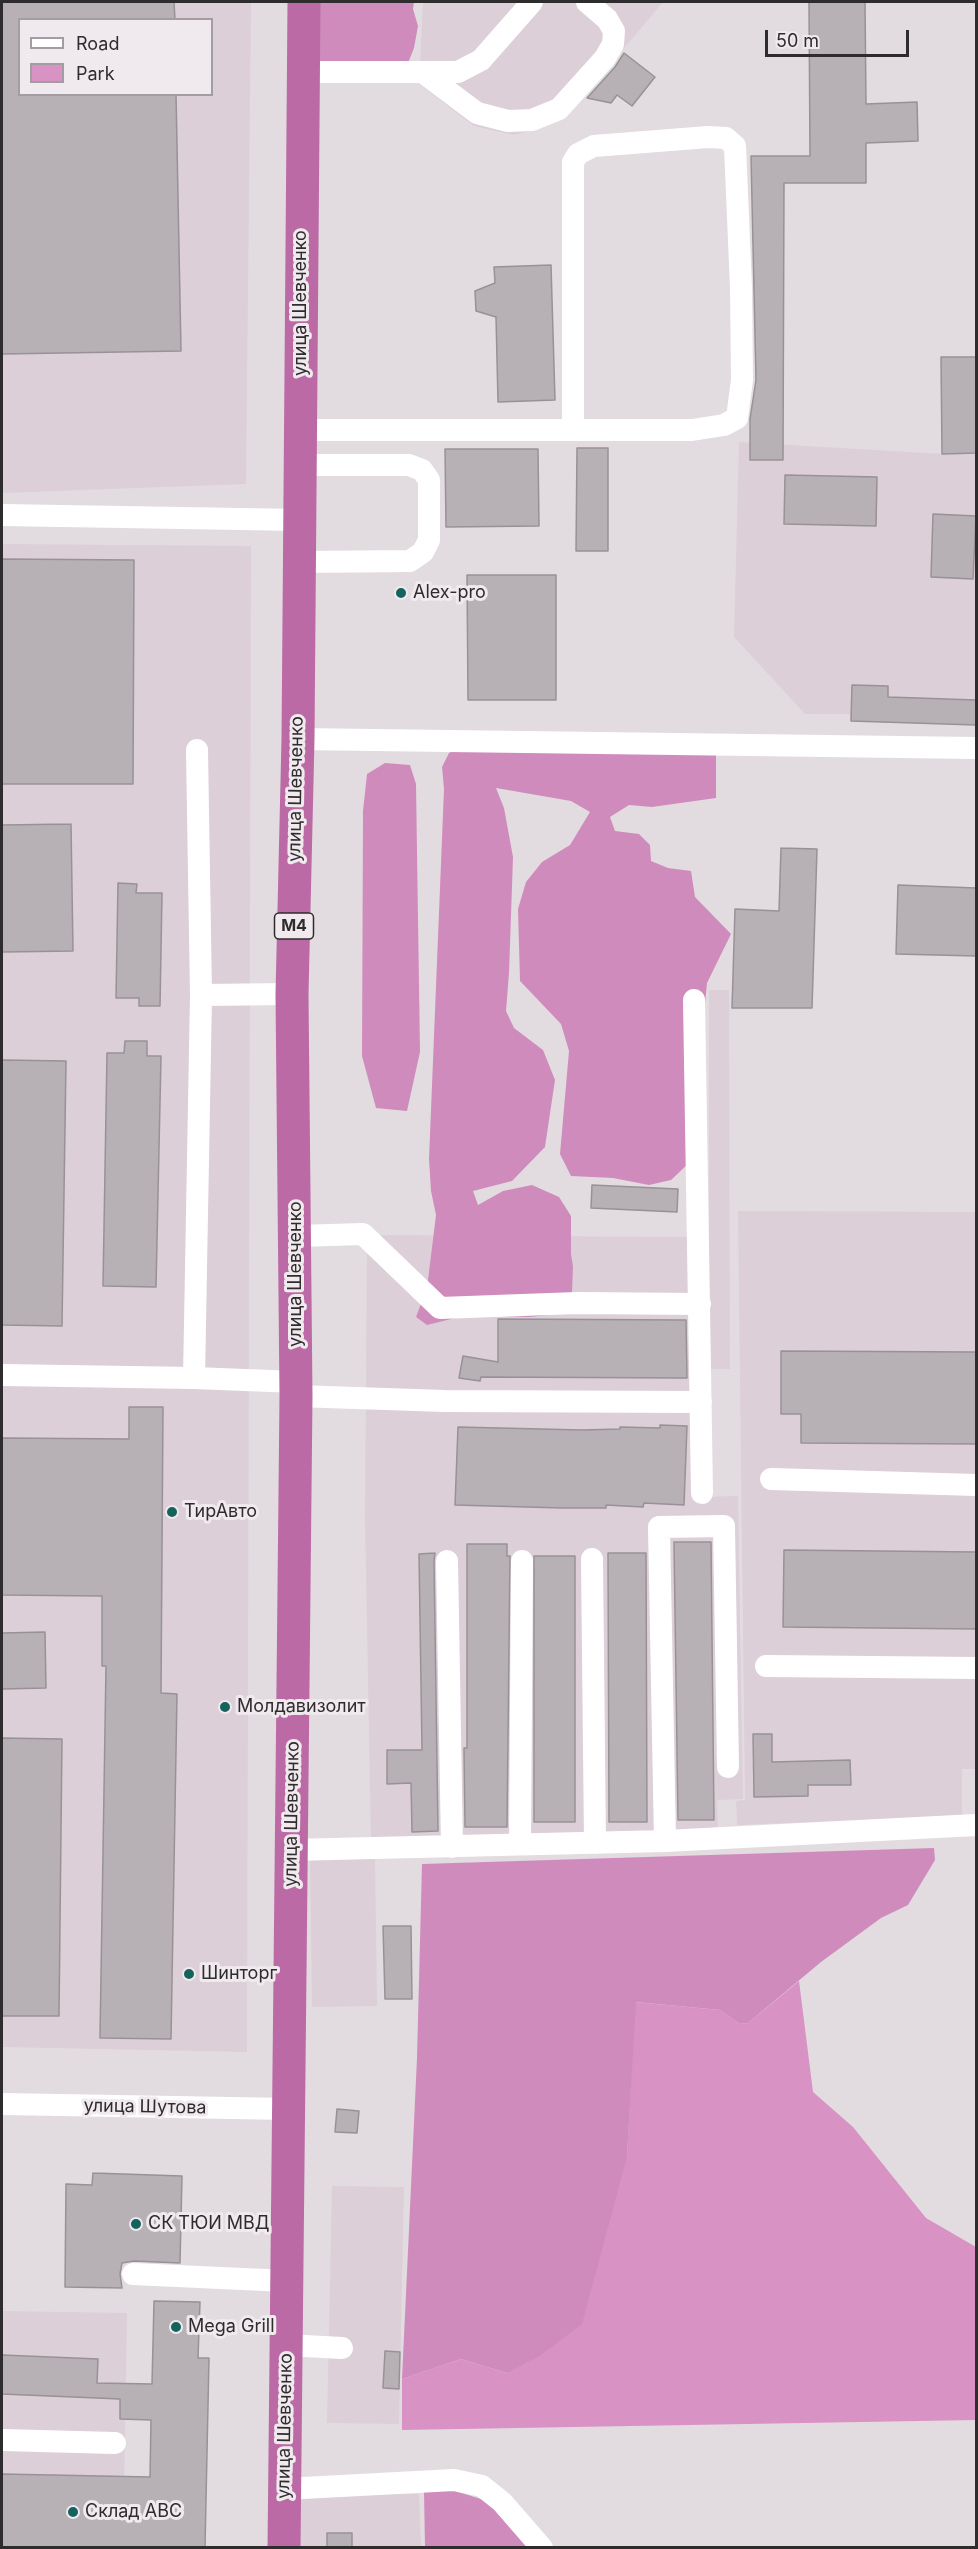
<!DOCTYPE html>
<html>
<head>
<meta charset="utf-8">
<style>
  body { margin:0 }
  #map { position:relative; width:978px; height:2549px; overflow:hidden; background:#e2dce0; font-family:Inter,sans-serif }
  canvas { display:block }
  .frame { position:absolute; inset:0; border:3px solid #2f2c2e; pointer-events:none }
  .legend { position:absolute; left:18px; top:18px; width:195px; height:78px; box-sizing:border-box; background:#f0e9ed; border:2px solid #a39da1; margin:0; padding:8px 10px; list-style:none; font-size:18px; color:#2f2c2e }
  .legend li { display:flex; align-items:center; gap:12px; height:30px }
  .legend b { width:30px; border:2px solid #a39da1 }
  .scale { position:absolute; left:765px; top:30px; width:144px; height:27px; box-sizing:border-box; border:3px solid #2f2c2e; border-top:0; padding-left:8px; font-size:18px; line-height:21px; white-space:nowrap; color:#2f2c2e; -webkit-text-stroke:4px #f0e9ed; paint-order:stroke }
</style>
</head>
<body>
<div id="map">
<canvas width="978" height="2549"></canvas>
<div class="frame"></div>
<ul class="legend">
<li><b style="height:8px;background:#fff"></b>Road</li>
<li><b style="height:16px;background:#d892c4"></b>Park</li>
</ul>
<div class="scale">50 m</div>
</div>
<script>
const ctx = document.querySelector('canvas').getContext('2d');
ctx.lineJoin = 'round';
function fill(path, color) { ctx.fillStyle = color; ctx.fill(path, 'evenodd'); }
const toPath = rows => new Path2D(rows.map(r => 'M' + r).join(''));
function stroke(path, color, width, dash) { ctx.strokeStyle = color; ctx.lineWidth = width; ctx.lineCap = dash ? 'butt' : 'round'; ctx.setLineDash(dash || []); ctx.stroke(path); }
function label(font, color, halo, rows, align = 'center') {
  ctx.font = font + ' Inter,sans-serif'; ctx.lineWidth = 6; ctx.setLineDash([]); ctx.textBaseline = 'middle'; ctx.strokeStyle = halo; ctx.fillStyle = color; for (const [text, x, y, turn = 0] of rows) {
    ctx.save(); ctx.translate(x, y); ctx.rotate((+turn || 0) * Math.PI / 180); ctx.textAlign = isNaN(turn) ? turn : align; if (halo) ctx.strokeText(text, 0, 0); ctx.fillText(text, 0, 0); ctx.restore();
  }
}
fill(toPath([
  [2,2,251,2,246,484,2,493],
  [20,20,212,20,212,94,20,94],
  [423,2,663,2,566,117,542,128,514,135,474,126,419,84],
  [739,442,942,454,976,453,976,715,805,714,734,637],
  [2,544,251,546,247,2052,2,2047],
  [709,990,729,990,730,1369,709,1369],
  [738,1211,976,1212,976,1769,962,1769,962,1816,737,1825,736,1801,745,1800],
  [367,1235,694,1237,696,1497,738,1496,743,1799,717,1800,718,1829,371,1839,365,1517],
  [375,1855,377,2006,312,2007,310,1856],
  [332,2186,404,2187,399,2424,327,2423],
  [2,2311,127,2313,123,2547,2,2548],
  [419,2494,421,2547,289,2547,289,2495]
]), '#dccfd8');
fill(toPath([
  [799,1981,813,2092,853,2127,926,2218,976,2247,976,2420,402,2430,402,2379,461,2359,507,2373,627,2157,635,2002,720,2010,740,2024,748,2023]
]), '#d892c4');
fill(toPath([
  [315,2,414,2,413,9,418,26,414,48,408,63,320,64],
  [460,748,716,755,716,798,652,807,629,805,610,817,615,831,639,834,650,845,651,861,668,868,691,871,695,897,731,934,707,983,689,1163,671,1180,649,1185,613,1178,571,1176,560,1154,569,1051,561,1024,520,981,518,909,526,882,542,862,570,845,590,812,571,801,496,788,504,808,513,857,509,973,506,1011,514,1028,543,1050,555,1080,545,1147,512,1181,473,1191,478,1205,503,1191,532,1185,559,1197,571,1216,571,1254,573,1267,572,1292,560,1308,548,1315,529,1317,467,1315,427,1325,416,1317,427,1288,436,1215,431,1191,429,1159,444,789,442,767,449,753],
  [385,763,410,765,416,784,420,1052,407,1111,376,1108,362,1056,363,811,367,774],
  [934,1848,935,1860,908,1905,881,1918,821,1962,748,2023,740,2024,720,2010,636,2002,627,2157,582,2324,541,2355,507,2373,461,2359,402,2379,417,2058,422,1864],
  [446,2488,490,2502,527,2547,425,2547,424,2492]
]), '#d08bbd');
const building = toPath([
  [2,2,174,2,175,20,20,20,20,94,176,94,181,351,2,354,2,2],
  [809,2,865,2,866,104,917,102,918,141,866,143,866,183,784,183,783,460,750,460,750,419,756,380,751,156,810,156,809,2],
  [624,53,655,77,632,106,617,95,611,103,587,98,615,67,624,53],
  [551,265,555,400,498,402,496,317,476,311,475,291,495,283,494,267,551,265],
  [941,357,976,357,976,453,942,454,941,357],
  [577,448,608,448,608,551,576,551,577,448],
  [445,449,538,449,539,526,446,527,445,449],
  [785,475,877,477,876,526,784,524,785,475],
  [933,514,976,516,973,579,931,577,933,514],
  [2,559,134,560,133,784,2,784,2,559],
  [467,575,556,575,556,700,468,700,467,575],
  [852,685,888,686,888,697,976,700,976,725,851,721,852,685],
  [71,824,73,951,2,952,2,825,71,824],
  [781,848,817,849,812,1008,732,1008,735,909,779,911,781,848],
  [118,883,137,884,136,893,162,893,160,1006,139,1006,139,998,116,998,118,883],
  [898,885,976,888,976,956,896,954,898,885],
  [125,1041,147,1041,147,1056,161,1056,156,1287,103,1286,107,1053,124,1053,125,1041],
  [2,1060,66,1061,62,1326,2,1325,2,1060],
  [592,1185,678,1189,677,1212,591,1208,592,1185],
  [498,1319,686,1320,687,1378,481,1377,480,1381,459,1378,463,1356,498,1362,498,1319],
  [781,1351,976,1352,976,1444,801,1443,801,1414,781,1414,781,1351],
  [129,1407,163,1407,161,1693,177,1694,171,2039,100,2038,106,1666,102,1666,102,1596,2,1595,2,1438,129,1439,129,1407],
  [660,1425,687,1426,684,1505,644,1503,643,1507,606,1505,606,1508,562,1508,455,1505,458,1427,582,1430,620,1429,620,1427,660,1428,660,1425],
  [674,1542,711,1542,714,1820,678,1820,674,1542],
  [467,1544,507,1544,507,1556,510,1556,507,1827,465,1827,464,1748,467,1748,467,1544],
  [784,1550,976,1552,976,1629,783,1627,784,1550],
  [435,1553,434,1561,438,1831,412,1832,411,1783,387,1784,387,1750,422,1750,419,1554,435,1553],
  [608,1553,646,1553,647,1822,609,1822,608,1553],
  [534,1556,575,1556,575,1822,534,1822,534,1556],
  [45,1632,46,1688,2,1689,2,1633,45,1632],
  [753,1734,772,1734,772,1762,850,1760,851,1785,808,1785,808,1796,754,1797,753,1734],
  [2,1738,62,1739,59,2016,2,2016,2,1738],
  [383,1926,411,1926,412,1999,385,1999,383,1926],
  [337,2109,359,2111,357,2133,335,2132,337,2109],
  [93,2173,182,2176,180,2263,134,2261,122,2263,120,2274,122,2288,65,2287,66,2184,92,2185,93,2173],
  [154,2301,200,2302,198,2358,209,2358,205,2547,2,2547,2,2474,150,2477,151,2420,120,2419,120,2399,2,2394,2,2355,98,2359,97,2383,152,2384,154,2301],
  [385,2351,400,2352,399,2389,383,2388,385,2351],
  [327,2533,352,2533,352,2547,327,2547,327,2533]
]);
fill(building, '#b7b0b5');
stroke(building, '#989296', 1.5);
stroke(toPath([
  [303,72,458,72,481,60,532,2],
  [425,74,477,113,508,121,532,120,559,109,605,58,613,44,614,31,607,19,587,2],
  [300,430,692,430,724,425,737,418,742,380,741,288,735,146,726,138,708,137,594,146,578,154,573,162,573,429],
  [2,515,300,520],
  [299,562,410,561,423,552,429,540,429,480,422,470,409,465,300,465],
  [298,739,976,748],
  [197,750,201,995,194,1378,296,1382],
  [201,995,292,994],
  [694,1000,702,1493],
  [297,1236,363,1234,440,1308,577,1303,700,1304],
  [2,1375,194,1378],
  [296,1396,445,1401,701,1402],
  [771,1479,976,1485],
  [592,1559,595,1843],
  [447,1561,452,1847],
  [766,1666,976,1668],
  [665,1841,659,1527,724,1526,728,1767],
  [520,1844,522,1561],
  [291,1850,665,1841,976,1825],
  [2,2104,289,2109],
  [133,2274,287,2281],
  [286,2345,342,2348],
  [2,2440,115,2443],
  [284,2489,454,2480,482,2486,502,2502,542,2548]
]), '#fff', 22);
stroke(toPath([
  [284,2548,296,1396,292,994,298,739,304,2]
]), '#bb6aa6', 33);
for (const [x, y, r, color] of [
  [401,593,6,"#15635d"],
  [172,1512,6,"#15635d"],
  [225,1707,6,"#15635d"],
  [189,1974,6,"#15635d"],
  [136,2224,6,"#15635d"],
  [176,2327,6,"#15635d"],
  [73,2512,6,"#15635d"]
]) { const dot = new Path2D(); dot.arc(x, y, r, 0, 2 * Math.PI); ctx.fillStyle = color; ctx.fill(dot); stroke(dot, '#f0e9ed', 2); }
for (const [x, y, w] of [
  [294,926,39]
]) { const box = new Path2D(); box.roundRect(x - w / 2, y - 13, w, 26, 4.5); ctx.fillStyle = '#f0e9ed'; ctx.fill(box); stroke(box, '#2f2c2e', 1.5); }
label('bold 16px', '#2f2c2e', null, [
  ["M4",294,926]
]);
label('18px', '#2f2c2e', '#f0e9ed', [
  ["улица Шевченко",301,303,-90],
  ["улица Шевченко",296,789,-89],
  ["улица Шевченко",296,1274,-90],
  ["улица Шевченко",292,1814,-89],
  ["улица Шутова",145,2107,1],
  ["улица Шевченко",285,2426,-89]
]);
label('18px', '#2f2c2e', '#f0e9ed', [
  ["Alex-pro",413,593],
  ["ТирАвто",184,1512],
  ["Молдавизолит",237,1707],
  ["Шинторг",201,1974],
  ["СК ТЮИ МВД",148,2224],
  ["Mega Grill",188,2327],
  ["Склад АВС",85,2512]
], 'left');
</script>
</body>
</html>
